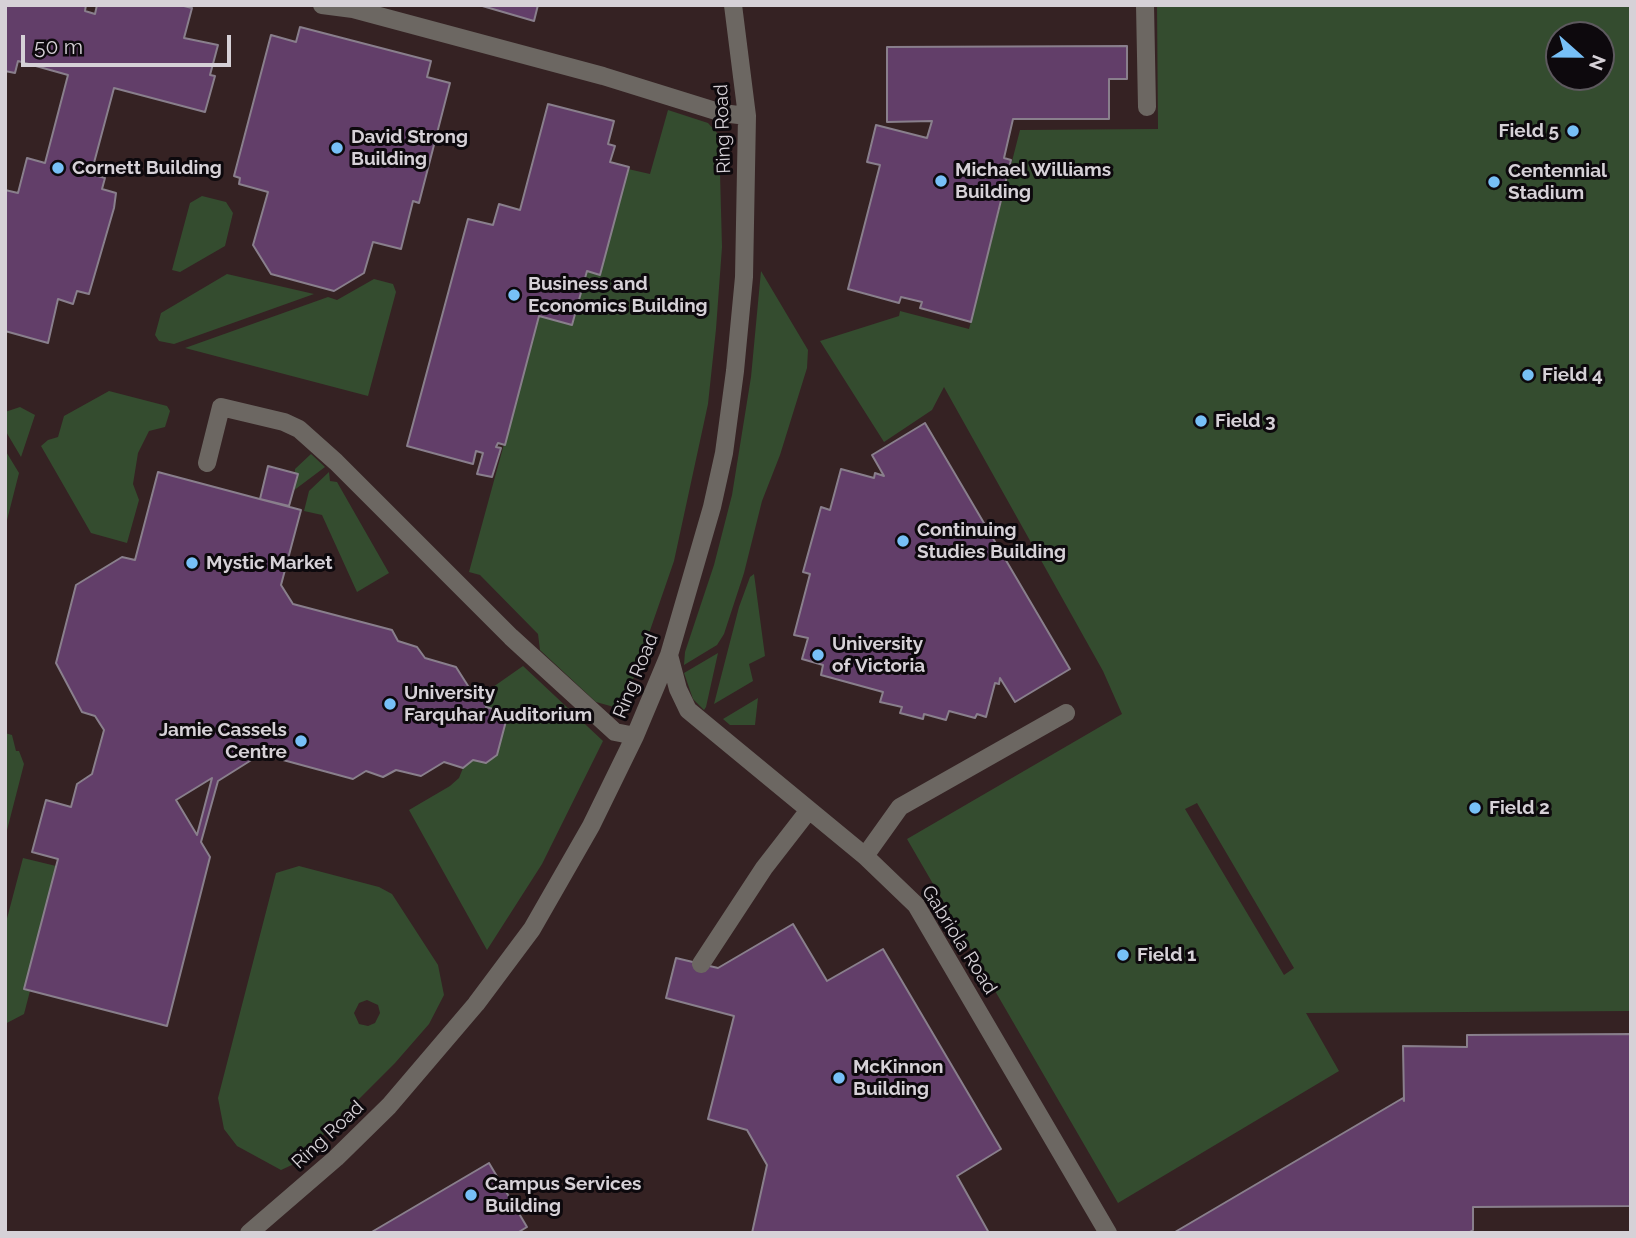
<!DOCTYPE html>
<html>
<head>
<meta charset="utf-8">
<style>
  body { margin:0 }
  #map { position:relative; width:1636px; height:1238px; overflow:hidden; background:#261d27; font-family:Raleway,sans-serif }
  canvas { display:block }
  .frame { position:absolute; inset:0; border:7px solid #d6d1d7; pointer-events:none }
  .north { position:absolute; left:1545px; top:21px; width:70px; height:70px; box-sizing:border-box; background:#0d090d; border:2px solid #5d595e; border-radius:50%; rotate:111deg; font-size:19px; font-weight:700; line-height:28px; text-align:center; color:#d6d1d7 }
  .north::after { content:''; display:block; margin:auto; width:24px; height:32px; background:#77c0f7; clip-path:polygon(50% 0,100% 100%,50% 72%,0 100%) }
  .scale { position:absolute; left:21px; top:35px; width:210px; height:32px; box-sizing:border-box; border:4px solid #d6d1d7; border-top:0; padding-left:9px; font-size:21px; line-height:24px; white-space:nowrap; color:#d6d1d7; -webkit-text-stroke:5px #0d090d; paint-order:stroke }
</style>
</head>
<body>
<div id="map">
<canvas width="1636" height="1238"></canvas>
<div class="frame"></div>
<div class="north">N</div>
<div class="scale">50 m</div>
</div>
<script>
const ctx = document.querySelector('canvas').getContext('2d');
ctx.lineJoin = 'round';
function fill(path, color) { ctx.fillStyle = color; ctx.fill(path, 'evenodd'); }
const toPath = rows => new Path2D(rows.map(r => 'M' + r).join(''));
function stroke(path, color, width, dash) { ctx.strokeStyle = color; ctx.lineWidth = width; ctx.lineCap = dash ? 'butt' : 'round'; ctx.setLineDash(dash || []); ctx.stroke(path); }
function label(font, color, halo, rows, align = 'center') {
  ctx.font = font + ' Raleway,sans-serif'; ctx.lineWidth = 6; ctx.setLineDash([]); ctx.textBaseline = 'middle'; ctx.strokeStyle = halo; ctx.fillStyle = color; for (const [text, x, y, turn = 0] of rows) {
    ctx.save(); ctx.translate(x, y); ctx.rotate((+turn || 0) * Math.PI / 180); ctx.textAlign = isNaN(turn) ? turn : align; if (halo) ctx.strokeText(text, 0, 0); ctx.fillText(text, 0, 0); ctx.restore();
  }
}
fill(toPath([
  [5,5,1631,5,1631,1233,5,1233],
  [1559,35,1601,35,1601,77,1559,77]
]), '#352223');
fill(toPath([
  [1157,5,1631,5,1631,1011,1306,1013,1339,1071,1118,1203,907,839,1122,714,1103,671,944,387,932,410,884,442,820,341,899,316,900,311,969,329,1020,130,1158,129],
  [1559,35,1601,35,1601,77,1559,77],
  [1197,803,1294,968,1284,975,1185,809],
  [668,110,708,123,719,135,722,247,716,329,708,404,674,561,627,697,614,707,596,702,540,650,538,634,480,575,469,572,539,316,587,271,600,274,628,169,650,174],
  [202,196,226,202,233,213,225,246,180,272,172,270,190,203],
  [761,271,808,350,807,368,780,455,762,501,744,573,724,634,717,645,684,665,685,652,714,565,732,495,751,377],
  [227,274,314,294,174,344,159,341,155,335,161,313],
  [374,279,393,284,396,292,368,396,185,348,328,297,337,300],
  [109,391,167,406,170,411,165,427,149,431,138,453,133,484,139,500,127,543,91,533,41,446,48,440,58,437,64,416],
  [20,407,35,415,21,457,5,430,5,412],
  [5,450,19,473,5,528],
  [311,454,325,467,293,491,295,469],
  [329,472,330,481,337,482,389,573,357,592,322,515,304,511,309,491],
  [754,574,765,656,749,664,753,681,714,704,739,607,750,577],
  [718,653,706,707,704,710,693,699,684,673],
  [523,666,603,741,542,864,487,950,409,810,450,786,459,778,463,768,473,760,497,755,506,721,500,711,486,707,483,694],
  [758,698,755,725,730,725,723,719],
  [5,733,12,735,16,751,19,751,24,764,5,838],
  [23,858,56,866,24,989,30,991,24,1014,5,1024,5,926],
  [299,866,379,887,392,894,438,965,444,995,429,1024,395,1063,294,1164,281,1170,237,1146,224,1129,218,1098,276,873],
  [367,1000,378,1005,380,1013,375,1023,368,1026,359,1024,354,1013,359,1003]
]), '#344c2f');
const building = toPath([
  [5,5,86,5,85,11,95,14,97,5,180,5,192,8,184,38,218,45,210,75,215,76,205,112,114,88,91,174,105,178,102,189,116,193,114,208,89,294,77,291,73,304,58,299,48,343,5,331,5,190,18,193,27,158,45,163,68,75,18,61,15,73,5,71,5,5],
  [479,5,538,5,534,21,479,5],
  [300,27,431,61,427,77,450,83,419,203,413,201,401,249,373,242,364,273,334,291,271,274,253,245,268,192,239,184,240,178,234,176,271,35,296,42,300,27],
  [1127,46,1127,79,1109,79,1109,119,1013,119,1004,158,1011,160,971,322,920,308,922,302,901,297,899,303,848,289,880,165,867,162,876,125,927,138,932,121,887,122,887,47,1127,46],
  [548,104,614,121,608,144,615,146,610,162,629,167,600,275,587,271,572,325,539,316,505,445,498,443,496,447,501,448,492,477,477,474,483,453,476,451,473,464,407,446,468,219,493,225,499,204,520,210,548,104],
  [925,423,1070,669,1015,702,1000,678,999,684,995,683,986,717,977,714,975,718,949,711,946,720,924,714,923,719,900,713,902,707,880,702,883,692,821,675,823,665,802,659,808,638,794,635,810,574,803,572,821,507,830,510,841,469,874,478,875,473,884,476,872,455,925,423],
  [268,466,298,474,289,506,260,499,268,466],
  [158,472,301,510,281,585,293,604,392,630,398,641,417,647,425,658,456,667,470,689,483,694,486,707,500,711,506,721,497,755,486,763,473,760,463,768,444,762,421,776,396,770,383,777,366,771,353,779,261,754,218,781,201,842,210,857,167,1026,24,989,58,859,32,852,46,800,71,807,77,784,92,774,104,730,95,716,82,712,56,663,76,585,122,557,135,560,158,472],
  [212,778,197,835,176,800,212,778],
  [793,924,827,981,883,949,1001,1149,957,1176,989,1233,752,1233,767,1165,747,1130,708,1119,734,1016,666,998,676,958,718,968,793,924],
  [1631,1034,1631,1206,1473,1207,1473,1230,1468,1233,1175,1232,1403,1098,1404,1101,1403,1046,1467,1047,1467,1035,1631,1034],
  [489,1163,527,1227,517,1233,370,1233,489,1163]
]);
fill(building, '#623e69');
stroke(building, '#897f8c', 2);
stroke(toPath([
  [322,5,353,9,603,76,722,113,747,116],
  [1145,5,1147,107],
  [207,463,221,407,284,422,299,429,336,462,511,637,615,732,635,736],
  [669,655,678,689,688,710,865,856,916,905,1108,1233],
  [865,856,900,807,1066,713],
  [701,964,764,868,809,810],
  [249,1233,336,1158,389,1106,476,1004,532,929,591,826,635,736,669,655,712,507,724,453,735,371,744,277,747,116,733,5]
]), '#6c6762', 18);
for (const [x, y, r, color] of [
  [1573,131,7,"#77c0f7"],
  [337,148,7,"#77c0f7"],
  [58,168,7,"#77c0f7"],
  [941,181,7,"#77c0f7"],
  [1494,182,7,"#77c0f7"],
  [514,295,7,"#77c0f7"],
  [1528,375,7,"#77c0f7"],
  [1201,421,7,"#77c0f7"],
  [903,541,7,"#77c0f7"],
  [192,563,7,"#77c0f7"],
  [818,655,7,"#77c0f7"],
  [390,704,7,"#77c0f7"],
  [301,741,7,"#77c0f7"],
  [1475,808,7,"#77c0f7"],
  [1123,955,7,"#77c0f7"],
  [839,1078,7,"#77c0f7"],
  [471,1195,7,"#77c0f7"]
]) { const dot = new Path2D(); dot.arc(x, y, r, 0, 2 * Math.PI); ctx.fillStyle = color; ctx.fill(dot); stroke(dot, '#0d090d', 2.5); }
label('19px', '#d6d1d7', '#0d090d', [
  ["Ring Road",723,129,-92],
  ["Ring Road",636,676,-68],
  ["Gabriola Road",959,940,58],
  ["Ring Road",328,1135,-43]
]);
label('bold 19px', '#d6d1d7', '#0d090d', [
  ["Field 5",1559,131,"right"],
  ["David Strong",351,137],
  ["Building",351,159],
  ["Cornett Building",72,168],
  ["Michael Williams",955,170],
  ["Building",955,192],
  ["Centennial",1508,171],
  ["Stadium",1508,193],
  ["Business and",528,284],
  ["Economics Building",528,306],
  ["Field 4",1542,375],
  ["Field 3",1215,421],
  ["Continuing",917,530],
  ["Studies Building",917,552],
  ["Mystic Market",206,563],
  ["University",832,644],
  ["of Victoria",832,666],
  ["University",404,693],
  ["Farquhar Auditorium",404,715],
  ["Jamie Cassels",287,730,"right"],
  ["Centre",287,752,"right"],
  ["Field 2",1489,808],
  ["Field 1",1137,955],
  ["McKinnon",853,1067],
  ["Building",853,1089],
  ["Campus Services",485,1184],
  ["Building",485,1206]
], 'left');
</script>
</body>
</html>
